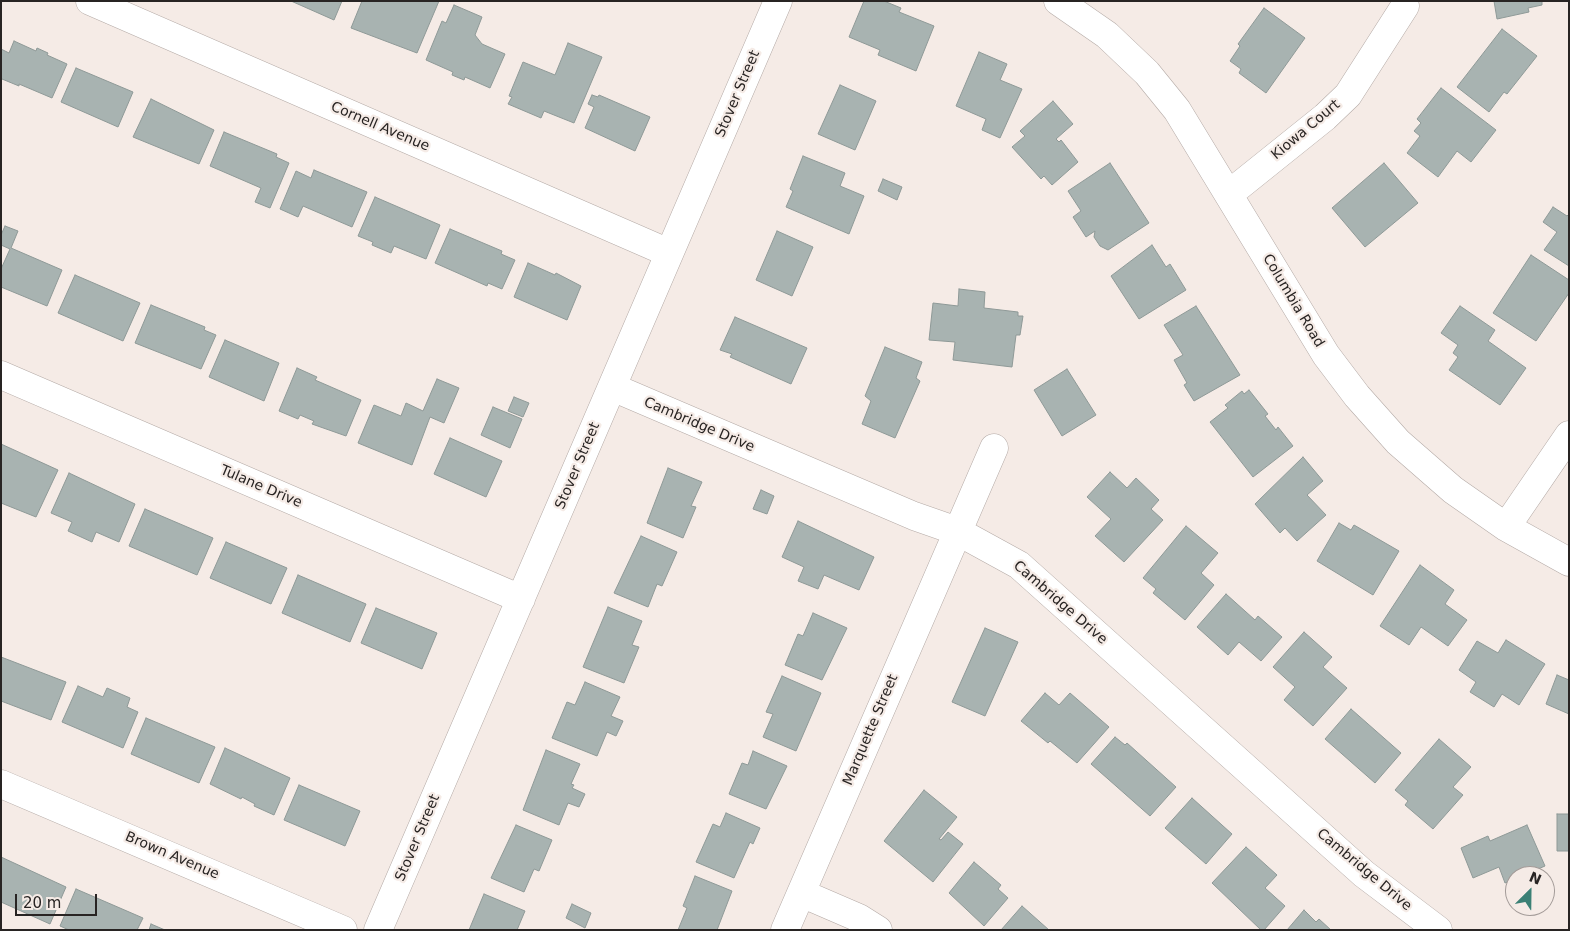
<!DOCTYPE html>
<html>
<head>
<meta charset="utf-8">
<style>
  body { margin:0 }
  #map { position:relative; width:1570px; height:931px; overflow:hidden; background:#f5ebe6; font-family:"DejaVu Sans",sans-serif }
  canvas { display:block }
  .frame { position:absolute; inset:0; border:2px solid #282423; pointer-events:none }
  .north { position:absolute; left:1505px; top:866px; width:50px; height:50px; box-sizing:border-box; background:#f5ebe6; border:1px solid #a39b98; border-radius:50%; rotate:23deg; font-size:14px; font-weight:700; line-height:20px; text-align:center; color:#282423 }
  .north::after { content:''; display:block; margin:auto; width:18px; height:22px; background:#3b8075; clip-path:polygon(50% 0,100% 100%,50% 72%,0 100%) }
  .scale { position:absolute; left:15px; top:894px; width:82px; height:22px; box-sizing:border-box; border:2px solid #282423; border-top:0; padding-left:6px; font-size:15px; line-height:18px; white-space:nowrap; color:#282423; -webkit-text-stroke:4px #f5ebe6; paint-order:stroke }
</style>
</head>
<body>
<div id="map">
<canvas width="1570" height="931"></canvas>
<div class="frame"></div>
<div class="north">N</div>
<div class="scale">20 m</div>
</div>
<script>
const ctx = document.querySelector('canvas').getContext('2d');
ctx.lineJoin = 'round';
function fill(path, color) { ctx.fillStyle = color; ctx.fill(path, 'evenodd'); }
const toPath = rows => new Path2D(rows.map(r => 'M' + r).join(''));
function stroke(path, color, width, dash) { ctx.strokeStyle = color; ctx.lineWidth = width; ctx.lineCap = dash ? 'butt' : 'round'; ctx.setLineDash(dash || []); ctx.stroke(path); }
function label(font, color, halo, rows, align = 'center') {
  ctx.font = font + ' "DejaVu Sans",sans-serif'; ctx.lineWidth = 4.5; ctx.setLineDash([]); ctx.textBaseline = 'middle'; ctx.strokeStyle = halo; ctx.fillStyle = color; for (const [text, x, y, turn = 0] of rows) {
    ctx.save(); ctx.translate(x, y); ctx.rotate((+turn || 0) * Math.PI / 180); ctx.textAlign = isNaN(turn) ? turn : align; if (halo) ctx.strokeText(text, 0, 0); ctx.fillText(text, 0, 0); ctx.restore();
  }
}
const building = toPath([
  [291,1,342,1,334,20,291,1],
  [362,1,439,1,417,53,351,28,362,1],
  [864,1,884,1,901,8,899,12,934,26,916,71,878,55,880,50,849,37,864,1],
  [1494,1,1542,1,1542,5,1528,8,1529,12,1497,19,1494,1],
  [454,5,482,17,475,35,482,44,505,54,490,88,465,77,464,80,452,75,453,72,426,60,442,21,446,23,454,5],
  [1264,8,1305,38,1266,93,1239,73,1241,69,1230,61,1240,46,1238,44,1264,8],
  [1502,29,1537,56,1507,94,1504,92,1489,112,1457,87,1502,29],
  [14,41,36,51,37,48,48,53,47,55,67,64,52,98,19,84,19,86,2,79,1,81,1,49,9,53,14,41],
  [568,43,602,57,574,123,544,111,541,118,508,104,512,97,509,96,523,62,555,75,568,43],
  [979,52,1007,64,1000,80,1022,89,1000,138,982,130,986,119,956,106,979,52],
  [76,68,133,92,118,127,61,102,76,68],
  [840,85,876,101,855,150,818,134,840,85],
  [1441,88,1496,130,1471,162,1457,151,1438,177,1407,153,1420,136,1414,131,1421,123,1417,119,1441,88],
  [592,95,598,97,599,95,650,117,635,151,585,128,594,107,588,104,592,95],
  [151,99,214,130,199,164,133,137,151,99],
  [1053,101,1073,124,1056,139,1059,142,1061,140,1078,162,1052,185,1044,176,1041,179,1012,147,1025,136,1020,131,1053,101],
  [224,132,277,154,276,157,289,163,270,208,255,202,261,188,210,166,224,132],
  [803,156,845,173,840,186,864,196,849,234,786,207,793,191,790,189,803,156],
  [1110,163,1149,223,1108,250,1100,246,1094,237,1095,231,1086,237,1073,217,1081,211,1068,191,1110,163],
  [1384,163,1418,203,1365,247,1332,208,1384,163],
  [314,170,367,192,352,227,303,206,298,217,280,209,296,171,311,178,314,170],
  [883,179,902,187,897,200,878,191,883,179],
  [375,197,440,225,426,259,394,246,391,253,372,245,373,242,358,236,375,197],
  [1553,207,1567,216,1569,214,1569,266,1544,250,1557,232,1543,222,1553,207],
  [5,226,18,231,11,248,62,270,47,306,1,287,1,269,10,249,1,245,1,235,5,226],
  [450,229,502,251,501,254,515,260,502,289,488,283,487,286,435,263,450,229],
  [777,231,813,247,792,296,756,280,777,231],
  [1152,245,1166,267,1170,264,1186,290,1139,319,1111,276,1152,245],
  [1531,255,1569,280,1569,293,1536,341,1493,313,1531,255],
  [528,263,555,275,556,273,581,286,567,320,514,297,528,263],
  [75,275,140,303,123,341,58,313,75,275],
  [959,289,985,292,984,308,1018,312,1018,316,1023,316,1020,335,1016,335,1012,367,953,360,955,342,929,340,933,303,958,306,959,289],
  [151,305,205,327,204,330,216,335,201,369,135,343,151,305],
  [1196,306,1240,375,1194,401,1184,385,1187,383,1174,360,1183,355,1164,325,1196,306],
  [1460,306,1495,330,1488,341,1526,368,1500,405,1449,370,1458,357,1453,353,1458,345,1441,333,1460,306],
  [735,317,807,348,791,384,730,357,732,354,720,350,735,317],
  [225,340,279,363,264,401,209,377,225,340],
  [885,347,922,362,916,378,920,381,895,438,862,424,871,401,865,396,885,347],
  [297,368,317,377,315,380,361,400,346,436,312,424,314,421,300,415,298,419,279,411,297,368],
  [1067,369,1096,415,1062,436,1034,390,1067,369],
  [437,379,459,388,444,423,430,417,412,465,358,443,374,405,401,416,406,403,423,411,437,379],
  [1249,390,1268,414,1265,416,1276,430,1278,427,1293,446,1253,477,1210,422,1228,408,1225,405,1242,391,1244,394,1249,390],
  [514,397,529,403,523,417,508,411,514,397],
  [493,407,522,419,510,448,481,435,493,407],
  [450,438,502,461,486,497,434,474,450,438],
  [1,444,58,470,36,517,1,503,1,444],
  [1303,457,1323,481,1307,495,1326,515,1297,541,1285,528,1280,533,1255,504,1303,457],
  [668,468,702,482,691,506,696,507,683,538,647,523,668,468],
  [1110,472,1127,488,1136,478,1159,500,1151,509,1163,520,1124,562,1095,536,1111,519,1087,497,1110,472],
  [69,473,135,504,119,542,96,532,92,542,68,531,72,522,51,513,69,473],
  [761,490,774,496,767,514,753,509,761,490],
  [145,509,213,538,197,575,129,546,145,509],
  [798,521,874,557,859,590,824,575,818,589,798,581,804,567,782,557,798,521],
  [1339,523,1351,530,1354,525,1399,551,1373,595,1317,561,1339,523],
  [1186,526,1218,553,1201,573,1214,585,1185,620,1153,593,1156,589,1143,578,1186,526],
  [641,536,677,552,662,586,657,584,648,607,614,593,641,536],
  [226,542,287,568,271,604,210,578,226,542],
  [1420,565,1454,590,1445,604,1467,620,1448,646,1421,627,1409,645,1380,626,1420,565],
  [298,575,366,604,350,642,282,613,298,575],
  [1226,594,1255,620,1258,616,1282,637,1261,661,1239,642,1228,655,1197,627,1226,594],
  [608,607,642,621,632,645,639,647,624,683,583,667,608,607],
  [376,608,437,633,422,669,361,643,376,608],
  [813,613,847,628,822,680,785,665,798,634,803,636,813,613],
  [985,628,1018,642,985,716,952,702,985,628],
  [1304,632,1332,657,1323,667,1347,688,1313,726,1284,700,1295,687,1273,667,1304,632],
  [1506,640,1545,664,1519,705,1502,694,1494,707,1470,692,1476,682,1459,670,1477,641,1498,653,1506,640],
  [1,657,66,682,51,720,1,701,1,657],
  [1557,675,1569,680,1569,714,1546,704,1557,675],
  [782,676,821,693,796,751,763,737,773,714,766,712,782,676],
  [585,682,620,697,611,716,623,721,616,736,607,732,597,756,552,738,567,702,575,705,585,682],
  [78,686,103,697,107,688,130,698,127,707,138,712,123,748,62,722,78,686],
  [1045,693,1059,705,1070,693,1109,727,1077,763,1050,741,1048,743,1021,721,1045,693],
  [1351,709,1401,753,1375,783,1325,739,1351,709],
  [146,718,215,747,199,783,131,754,146,718],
  [1115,737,1125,745,1127,743,1176,787,1150,816,1091,764,1115,737],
  [1439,739,1471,767,1453,787,1463,795,1433,829,1405,805,1408,801,1395,790,1439,739],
  [225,748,290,778,274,815,254,806,255,804,242,797,241,799,210,784,225,748],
  [546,750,580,764,571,784,574,785,572,788,585,794,579,807,568,803,559,825,523,810,546,750],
  [753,751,787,766,766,809,729,794,742,763,748,765,753,751],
  [299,785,360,811,345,846,284,820,299,785],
  [924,790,957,817,939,839,941,840,948,832,963,844,933,882,884,841,924,790],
  [1192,798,1232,834,1206,864,1165,828,1192,798],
  [726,813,760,828,753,844,750,842,734,878,696,862,713,824,720,827,726,813],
  [1557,814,1569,814,1569,851,1557,851,1557,814],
  [516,825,552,840,539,871,534,869,524,892,491,878,516,825],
  [1527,825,1545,866,1522,876,1515,876,1515,879,1505,883,1499,867,1473,878,1461,848,1488,836,1490,841,1527,825],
  [1246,847,1277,875,1265,888,1285,906,1264,930,1261,930,1212,883,1246,847],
  [1,857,66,887,50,924,1,902,1,857],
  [974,862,1001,885,998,889,1008,898,984,926,949,893,974,862],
  [695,876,732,891,717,930,678,930,687,908,683,906,695,876],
  [76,889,143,918,137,930,69,930,60,926,76,889],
  [484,894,525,911,517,930,469,930,484,894],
  [572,904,591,913,585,928,566,918,572,904],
  [1022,906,1049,930,1001,930,1022,906],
  [1304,910,1316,922,1319,919,1331,930,1287,930,1304,910],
  [151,924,165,930,149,930,151,924]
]);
fill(building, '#a8b3b1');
stroke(building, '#8e9997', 1);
const minor = toPath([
  [90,1,669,253],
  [1058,1,1107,35,1147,73,1177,110,1326,355,1357,396,1398,442,1453,490,1506,527,1569,562],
  [1229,194,1325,117,1348,95,1405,6],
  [1,375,521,599],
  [612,387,914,516,957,531,1019,565,1364,874,1438,930],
  [1506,527,1569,435],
  [1,784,343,930],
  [801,893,859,918,878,930],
  [378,930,778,1],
  [785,930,994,448]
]);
stroke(minor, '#b4aaa6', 29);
stroke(minor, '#fff', 28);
label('14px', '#282423', '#f5ebe6', [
  ["Stover Street",738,94,-67],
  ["Cornell Avenue",380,127,23],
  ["Kiowa Court",1306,130,-40],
  ["Columbia Road",1293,301,59],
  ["Cambridge Drive",699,425,23],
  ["Stover Street",578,466,-67],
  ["Tulane Drive",261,487,23],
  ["Cambridge Drive",1060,603,41],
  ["Marquette Street",871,730,-67],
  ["Stover Street",418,838,-67],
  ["Brown Avenue",172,856,23],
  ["Cambridge Drive",1364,870,40]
]);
</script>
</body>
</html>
